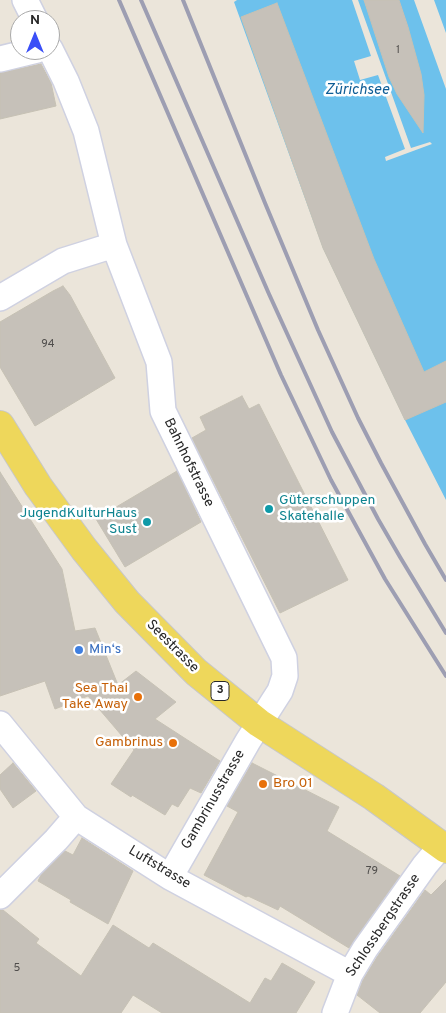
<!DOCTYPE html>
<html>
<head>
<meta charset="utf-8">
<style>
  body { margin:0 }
  #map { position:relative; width:446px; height:1013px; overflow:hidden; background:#ebe5da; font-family:Overpass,sans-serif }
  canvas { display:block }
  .north { position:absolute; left:10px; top:10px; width:50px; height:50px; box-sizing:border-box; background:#fff; border:1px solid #a9a9a9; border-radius:50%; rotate:0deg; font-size:14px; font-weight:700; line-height:20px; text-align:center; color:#282828 }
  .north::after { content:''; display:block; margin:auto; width:18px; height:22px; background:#3a4ff7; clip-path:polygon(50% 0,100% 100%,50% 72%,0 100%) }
</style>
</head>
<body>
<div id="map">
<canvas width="446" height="1013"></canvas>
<div class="north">N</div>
</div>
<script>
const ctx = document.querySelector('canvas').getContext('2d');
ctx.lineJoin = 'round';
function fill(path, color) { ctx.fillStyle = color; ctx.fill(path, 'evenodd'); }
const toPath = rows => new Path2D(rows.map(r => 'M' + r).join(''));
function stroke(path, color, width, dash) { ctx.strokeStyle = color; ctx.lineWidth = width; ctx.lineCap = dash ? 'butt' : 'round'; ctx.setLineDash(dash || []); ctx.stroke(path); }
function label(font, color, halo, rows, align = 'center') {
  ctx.font = font + ' Overpass,sans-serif'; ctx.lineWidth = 5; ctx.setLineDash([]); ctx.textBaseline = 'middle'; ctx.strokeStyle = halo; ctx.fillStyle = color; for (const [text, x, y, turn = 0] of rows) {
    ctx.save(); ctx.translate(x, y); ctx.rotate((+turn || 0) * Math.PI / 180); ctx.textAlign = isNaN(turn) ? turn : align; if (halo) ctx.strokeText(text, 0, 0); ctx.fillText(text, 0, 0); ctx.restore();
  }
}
fill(toPath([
  [237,0,414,0,446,89,446,500,405,420,323,248,234,2],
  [434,0,446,0,446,33]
]), '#6dc1ec');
fill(toPath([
  [352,0,358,0,411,148,430,142,432,144,386,161,385,157,405,149,378,75,360,80,354,61,371,56]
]), '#ebe5da');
const building = toPath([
  [364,0,399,0,408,27,421,74,424,95,423,133,397,94,389,77,364,0],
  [277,3,374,259,424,372,446,361,446,402,405,420,323,248,241,17,277,3],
  [41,64,51,83,56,106,0,119,0,73,41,64],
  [63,286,70,295,115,378,35,426,0,367,0,322,53,291,63,286],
  [242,396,249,409,259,404,348,580,280,613,235,524,192,438,206,430,200,417,242,396],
  [177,471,201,522,125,567,96,519,177,471],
  [0,472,62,569,75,631,95,628,118,685,136,671,176,702,155,719,220,761,201,793,190,788,178,807,172,804,165,815,132,795,131,797,111,784,134,750,88,696,55,709,45,681,0,696,0,472],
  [13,763,36,791,13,808,0,789,0,775,13,763],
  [252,763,339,807,327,831,400,876,349,948,280,906,278,910,248,896,246,897,204,875,238,812,227,806,252,763],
  [82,838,133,871,108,924,70,902,71,900,38,881,41,875,65,851,73,855,82,838],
  [446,880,446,982,420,1013,380,1013,357,995,363,980,377,957,425,890,431,895,446,880],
  [0,910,3,910,39,939,36,943,81,976,113,925,149,948,153,943,250,1003,265,978,271,981,282,963,315,982,296,1013,162,1013,133,995,121,1013,0,1013,0,910]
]);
fill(building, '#c6c1b9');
stroke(building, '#c6c1b4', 1);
const minor = toPath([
  [25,0,35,20],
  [50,49,66,81,86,131,114,245,159,362,163,411,284,658,285,676,280,691,248,741,170,877],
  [0,59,37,50],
  [0,298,63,261,114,245],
  [0,724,76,817,170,877,350,974],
  [0,896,56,840,76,817],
  [335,1013,350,974,365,949,425,865,442,845]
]);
const primary = toPath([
  [0,425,38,486,84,549,127,602,196,672,259,723,374,797,446,849]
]);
stroke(minor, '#cfd1e1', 28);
stroke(primary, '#c7c7c7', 30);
stroke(minor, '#fff', 25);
stroke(primary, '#eed75b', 28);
stroke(toPath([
  [119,0,281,375,331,480,385,579,446,676],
  [141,0,269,294,332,432,378,519,400,557,446,633],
  [183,0,265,203,318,330,358,418,381,463,425,544,446,580]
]), '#9d9eb2', 4);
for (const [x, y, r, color] of [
  [269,509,5,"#0f9aa8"],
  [147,522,5,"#0f9aa8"],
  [79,650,5,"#3f7fe0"],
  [138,697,5,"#e8710a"],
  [173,743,5,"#e8710a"],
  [263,784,5,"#e8710a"]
]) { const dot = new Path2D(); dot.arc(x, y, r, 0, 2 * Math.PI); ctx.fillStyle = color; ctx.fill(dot); stroke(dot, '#fff', 2); }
label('11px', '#504e4c', null, [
  ["1",398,51],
  ["94",48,345],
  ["79",372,872],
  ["5",17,969]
]);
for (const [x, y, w] of [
  [220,691,18]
]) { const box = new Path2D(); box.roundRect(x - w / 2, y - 9.5, w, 19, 4); ctx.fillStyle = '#fff'; ctx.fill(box); stroke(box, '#282828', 1); }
label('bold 12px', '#282828', null, [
  ["3",220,691]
]);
label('14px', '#282828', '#fff', [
  ["Bahnhofstrasse",188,463,64],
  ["Seestrasse",172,647,45],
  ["Gambrinusstrasse",214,800,-60],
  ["Luftstrasse",159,868,31],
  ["Schlossbergstrasse",384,926,-56]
]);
label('14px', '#0d838f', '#fff', [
  ["Güterschuppen",279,501],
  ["Skatehalle",279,517],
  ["JugendKulturHaus",137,514,"right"],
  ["Sust",137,530,"right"]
], 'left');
label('14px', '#366cbe', '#fff', [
  ["Min‘s",89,650]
], 'left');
label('14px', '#c56008', '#fff', [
  ["Sea Thai",128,689],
  ["Take Away",128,705],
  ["Gambrinus",163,743],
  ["Bro 01",273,784,"left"]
], 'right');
label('italic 15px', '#0f5d95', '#fff', [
  ["Zürichsee",357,91]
]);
</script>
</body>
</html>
